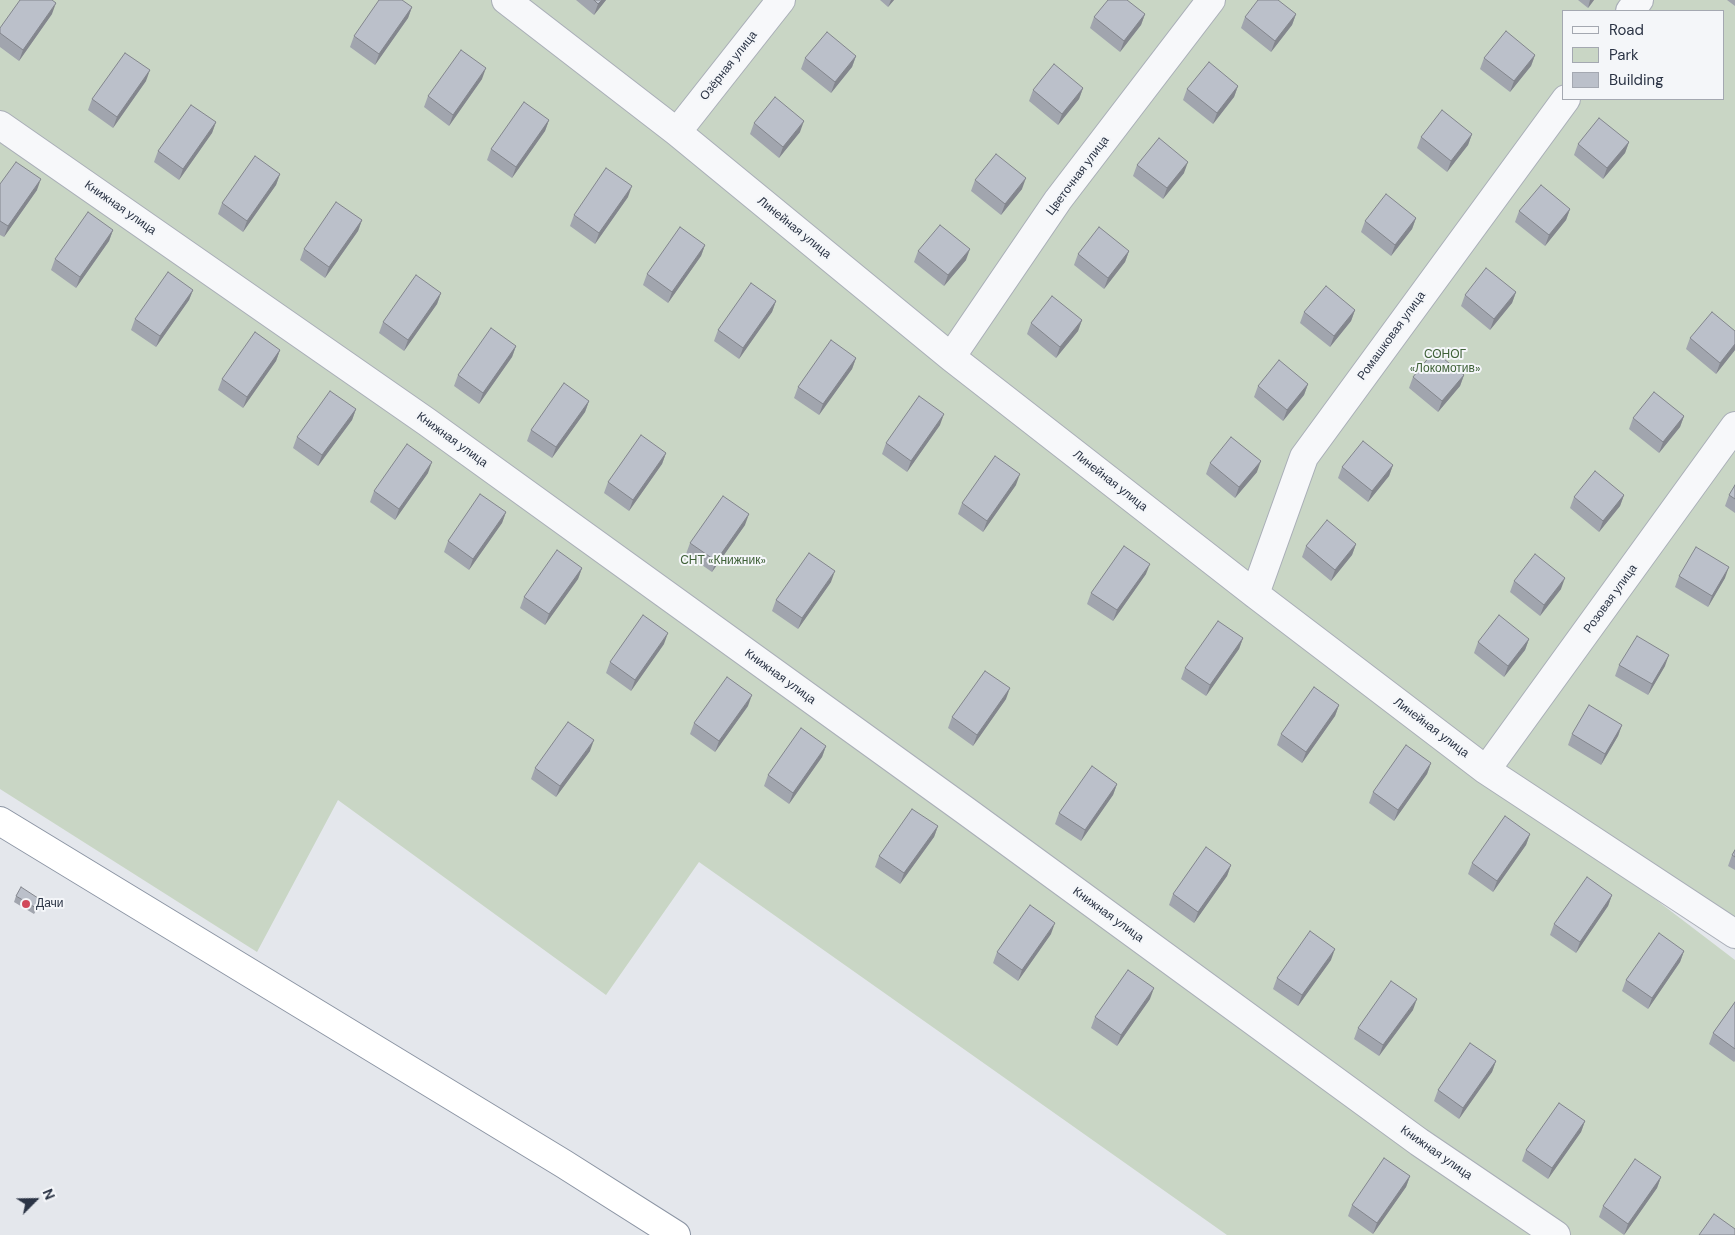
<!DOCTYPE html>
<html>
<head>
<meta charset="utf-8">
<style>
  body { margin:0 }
  #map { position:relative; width:1735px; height:1235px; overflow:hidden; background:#e4e7ec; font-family:"DM Sans",sans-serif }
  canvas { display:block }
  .legend { position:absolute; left:1562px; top:10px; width:162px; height:90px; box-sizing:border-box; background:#f4f6f9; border:1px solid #a4a8b1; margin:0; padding:6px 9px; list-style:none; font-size:15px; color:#2b3445 }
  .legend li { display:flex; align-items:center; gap:10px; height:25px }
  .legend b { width:25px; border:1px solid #a4a8b1 }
  .north { position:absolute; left:10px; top:1175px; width:50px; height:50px; -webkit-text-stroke:4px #f4f6f9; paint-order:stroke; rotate:67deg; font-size:14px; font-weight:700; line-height:20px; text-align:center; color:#2b3445 }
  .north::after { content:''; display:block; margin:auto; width:18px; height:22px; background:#2b3445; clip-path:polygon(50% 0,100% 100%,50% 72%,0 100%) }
</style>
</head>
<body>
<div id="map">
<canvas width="1735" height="1235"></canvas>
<ul class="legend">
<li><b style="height:6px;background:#f7f8fa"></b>Road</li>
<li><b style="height:14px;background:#c9d6c5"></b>Park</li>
<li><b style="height:14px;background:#bbc0ca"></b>Building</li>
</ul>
<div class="north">N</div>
</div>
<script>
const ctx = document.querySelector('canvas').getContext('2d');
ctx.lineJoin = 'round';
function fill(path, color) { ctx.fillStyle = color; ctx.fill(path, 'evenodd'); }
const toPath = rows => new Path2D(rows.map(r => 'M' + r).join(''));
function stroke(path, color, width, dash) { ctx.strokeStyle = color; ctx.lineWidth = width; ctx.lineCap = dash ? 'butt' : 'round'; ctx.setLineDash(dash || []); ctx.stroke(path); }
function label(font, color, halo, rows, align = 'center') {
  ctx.font = font + ' "DM Sans",sans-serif'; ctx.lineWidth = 4; ctx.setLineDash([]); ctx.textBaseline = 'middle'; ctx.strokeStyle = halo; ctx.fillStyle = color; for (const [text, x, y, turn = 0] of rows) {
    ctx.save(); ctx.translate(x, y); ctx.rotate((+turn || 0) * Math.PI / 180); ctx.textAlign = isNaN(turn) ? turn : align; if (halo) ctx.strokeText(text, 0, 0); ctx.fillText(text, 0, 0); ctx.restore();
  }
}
fill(toPath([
  [0,0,499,0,1255,594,1735,960,1735,1235,1227,1235,699,862,606,995,338,800,257,952,0,789],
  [505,0,1735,0,1735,950],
  [1564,11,1724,11,1724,99,1564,99]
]), '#c9d6c5');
const street = toPath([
  [506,0,677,132,951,357,1255,594,1486,770,1735,934],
  [1630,11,1639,0],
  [0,125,427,422,966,811,1419,1142,1556,1235],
  [677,132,781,0],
  [951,357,1058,200,1211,0],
  [1255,594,1304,457,1566,99],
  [1486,770,1735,426]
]);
const highway = toPath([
  [0,821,564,1164,676,1235]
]);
stroke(street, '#a9aeb7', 30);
stroke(highway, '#8b94a3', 30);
stroke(street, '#f7f8fa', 28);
stroke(highway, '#fff', 28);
fill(toPath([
  [576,0,606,0,594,15],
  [880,0,894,0,888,7],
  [1578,0,1594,0,1588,8],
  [1727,0,1735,0,1735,6],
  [412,7,408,18,375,65,350,47,354,36],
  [52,14,19,61,0,47,0,28],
  [1145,14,1141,25,1120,52,1090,28,1094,17],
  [1296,14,1292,25,1271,52,1241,28,1245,17],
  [1535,55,1531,66,1510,92,1480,69,1484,58],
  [856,56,852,67,831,93,801,69,805,58],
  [482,79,449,126,424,107,428,96],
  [146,81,113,128,88,110,92,99],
  [1238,86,1234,97,1213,124,1183,100,1187,89],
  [1083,88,1079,99,1058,125,1029,101,1033,90],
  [549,120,545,131,512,178,487,160,491,149],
  [216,122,212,133,179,180,154,162,158,151],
  [754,123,800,132,779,158,750,134],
  [1472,134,1468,145,1447,172,1417,148,1421,137],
  [1629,142,1625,153,1603,179,1574,155,1578,144],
  [1137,165,1184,173,1163,199,1133,176],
  [280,174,276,185,243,232,218,214,222,203],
  [975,180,1022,189,1001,215,971,191],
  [0,184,37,190,4,237,0,235],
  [628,197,595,244,570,226,574,215],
  [1570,209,1566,220,1545,246,1515,222,1519,211],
  [1416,218,1412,229,1391,256,1361,232,1365,221],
  [362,220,358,231,325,278,300,260,304,249],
  [113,230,109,241,76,288,51,270,55,259],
  [705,245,701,256,668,303,643,285,647,274],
  [918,251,966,260,944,286,914,262],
  [1129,251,1125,262,1104,289,1074,265,1078,254],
  [193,290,189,300,156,347,131,330,135,319],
  [1516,292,1512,303,1490,330,1461,306,1465,295],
  [441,293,437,304,404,351,379,333,383,322],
  [776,301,772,312,739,359,714,341,718,330],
  [1355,310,1351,321,1330,347,1300,323,1304,312],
  [1082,320,1078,331,1056,358,1027,334,1031,323],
  [1735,331,1735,350,1716,374,1686,349,1690,338],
  [516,346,512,357,479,404,454,386,458,375],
  [280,350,276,361,243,408,218,390,222,379],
  [856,358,852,369,819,415,794,398,798,387],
  [1464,375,1460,386,1438,412,1409,388,1413,377],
  [1308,384,1304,395,1283,421,1254,397,1258,386],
  [589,401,585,412,552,458,527,441,531,430],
  [356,409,352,420,318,466,293,448,297,437],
  [1684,416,1680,427,1659,453,1629,429,1633,418],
  [940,425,907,472,882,454,886,443],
  [666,453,662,464,629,511,604,493,608,482],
  [1210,463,1257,472,1235,498,1206,474],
  [1393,465,1389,476,1368,502,1338,478,1342,467],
  [428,473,395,520,370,502,374,491],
  [1016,485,983,532,958,514,962,503],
  [1735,485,1735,513,1725,506,1729,495],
  [1624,495,1620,506,1599,532,1570,508,1574,497],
  [506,512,502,523,469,570,444,552,448,541],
  [745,525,712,572,686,554,690,543],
  [1356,544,1352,555,1331,581,1302,557,1306,546],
  [582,568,578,579,545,625,520,608,524,597],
  [1146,574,1113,621,1087,604,1091,593],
  [1679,576,1725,578,1708,607,1675,587],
  [1514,581,1561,589,1540,616,1510,592],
  [831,582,798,629,772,611,776,600],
  [1243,638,1239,649,1206,696,1181,679,1185,668],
  [1529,639,1525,650,1504,677,1474,653,1478,642],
  [664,644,631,691,606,673,610,662],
  [1619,665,1665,666,1648,695,1615,676],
  [1006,699,973,746,948,728,952,717],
  [1339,705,1335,716,1302,763,1277,745,1281,734],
  [748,706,715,752,690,734,694,723],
  [1622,725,1618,736,1601,765,1568,745,1572,734],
  [826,746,822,757,789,804,764,786,768,775],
  [590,751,556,797,531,779,535,768],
  [1431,763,1427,774,1394,821,1369,803,1373,792],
  [1117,784,1113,795,1081,841,1055,824,1059,813],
  [938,826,934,837,900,884,875,867,879,856],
  [1530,834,1526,845,1493,892,1468,874,1472,863],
  [1735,850,1735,870,1728,866,1732,855],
  [1231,865,1227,876,1194,923,1169,905,1173,894],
  [1612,895,1608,906,1576,953,1550,935,1554,924],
  [16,896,39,906,34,914,14,902],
  [1051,934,1018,981,993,963,997,952],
  [1684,951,1680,962,1648,1009,1622,991,1626,980],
  [1331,960,1298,1006,1273,989,1277,978],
  [1150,999,1117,1046,1091,1028,1095,1017],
  [1735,1002,1735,1061,1734,1062,1709,1044,1713,1033],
  [1413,1010,1379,1056,1354,1039,1358,1028],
  [1496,1061,1492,1072,1459,1119,1434,1101,1438,1090],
  [1585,1121,1581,1132,1548,1179,1522,1161,1526,1150],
  [1410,1176,1406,1187,1373,1234,1348,1216,1352,1205],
  [1661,1177,1657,1188,1624,1235,1599,1217,1603,1206]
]), '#a1a5ae');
fill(toPath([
  [602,0,606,0,594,15,598,4],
  [891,0,894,0,888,7],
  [1590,0,1594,0,1588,8],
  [56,3,52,14,19,61,23,50],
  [412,7,408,18,375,65,379,54],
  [1145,14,1141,25,1120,52,1124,41],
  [1296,14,1292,25,1271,52,1275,41],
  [1535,55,1531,66,1510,92,1514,81],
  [856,56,852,67,831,93,835,82],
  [486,68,482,79,449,126,453,115],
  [150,70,146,81,113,128,117,117],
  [1238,86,1234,97,1213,124,1217,113],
  [1083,88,1079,99,1058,125,1062,114],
  [549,120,545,131,512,178,516,167],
  [804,121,800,132,779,158,783,147],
  [216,122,212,133,179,180,183,169],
  [1472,134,1468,145,1447,172,1451,161],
  [1629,142,1625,153,1603,179,1607,168],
  [1188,162,1184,173,1163,199,1167,188],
  [280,174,276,185,243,232,247,221],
  [1026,178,1022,189,1001,215,1005,204],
  [41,179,37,190,4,237,8,226],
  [632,186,628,197,595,244,599,233],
  [1570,209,1566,220,1545,246,1549,235],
  [1416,218,1412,229,1391,256,1395,245],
  [362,220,358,231,325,278,329,267],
  [113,230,109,241,76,288,80,277],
  [705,245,701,256,668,303,672,292],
  [970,249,966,260,944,286,948,275],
  [1129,251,1125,262,1104,289,1108,278],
  [193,290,189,300,156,347,160,336],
  [1516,292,1512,303,1490,330,1494,319],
  [441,293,437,304,404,351,408,340],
  [776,301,772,312,739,359,743,348],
  [1355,310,1351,321,1330,347,1334,336],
  [1082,320,1078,331,1056,358,1060,347],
  [1735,344,1735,350,1716,374,1720,363],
  [516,346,512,357,479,404,483,393],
  [280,350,276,361,243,408,247,397],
  [856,358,852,369,819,415,823,404],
  [1464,375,1460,386,1438,412,1442,401],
  [1308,384,1304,395,1283,421,1287,410],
  [589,401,585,412,552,458,556,447],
  [356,409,352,420,318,466,322,455],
  [944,414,940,425,907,472,911,461],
  [1684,416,1680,427,1659,453,1663,442],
  [666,453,662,464,629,511,633,500],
  [1261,461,1257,472,1235,498,1239,487],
  [432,462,428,473,395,520,399,509],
  [1393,465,1389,476,1368,502,1372,491],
  [1020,474,1016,485,983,532,987,521],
  [1624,495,1620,506,1599,532,1603,521],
  [506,512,502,523,469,570,473,559],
  [749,514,745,525,712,572,716,561],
  [1356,544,1352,555,1331,581,1335,570],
  [1150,564,1146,574,1113,621,1117,610],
  [1729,567,1725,578,1708,607,1712,596],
  [582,568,578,579,545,625,549,614],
  [835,571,831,582,798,629,802,618],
  [1565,578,1561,589,1540,616,1544,605],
  [668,633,664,644,631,691,635,680],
  [1243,638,1239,649,1206,696,1210,685],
  [1529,639,1525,650,1504,677,1508,666],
  [1669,655,1665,666,1648,695,1652,684],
  [1010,688,1006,699,973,746,977,735],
  [752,695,748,706,715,752,719,741],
  [1339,705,1335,716,1302,763,1306,752],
  [1622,725,1618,736,1601,765,1605,754],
  [594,740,590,751,556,797,560,786],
  [826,746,822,757,789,804,793,793],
  [1431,763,1427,774,1394,821,1398,810],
  [1117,784,1113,795,1081,841,1085,830],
  [938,826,934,837,900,884,904,873],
  [1530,834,1526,845,1493,892,1497,881],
  [1231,865,1227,876,1194,923,1198,912],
  [1612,895,1608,906,1576,953,1580,942],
  [1055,923,1051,934,1018,981,1022,970],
  [1335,949,1331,960,1298,1006,1302,995],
  [1684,951,1680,962,1648,1009,1652,998],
  [1154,988,1150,999,1117,1046,1121,1035],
  [1417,999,1413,1010,1379,1056,1383,1045],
  [1496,1061,1492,1072,1459,1119,1463,1108],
  [1585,1121,1581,1132,1548,1179,1552,1168],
  [1410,1176,1406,1187,1373,1234,1377,1223],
  [1661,1177,1657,1188,1624,1235,1628,1224]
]), '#83868d');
const building = toPath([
  [20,0,52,0,56,3,23,50,0,33,0,28,20,0],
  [379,0,402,0,412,7,379,54,354,36,379,0],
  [594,0,602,0,598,4,594,0],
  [1108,0,1127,0,1145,14,1124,41,1094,17,1108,0],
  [1258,0,1278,0,1296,14,1275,41,1245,17,1258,0],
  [1506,31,1535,55,1514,81,1484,58,1506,31],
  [827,32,856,56,835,82,805,58,827,32],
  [461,50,486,68,453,115,428,96,461,50],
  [125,53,150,70,117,117,92,99,125,53],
  [1209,62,1238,86,1217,113,1187,89,1209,62],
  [1054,64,1083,88,1062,114,1033,90,1054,64],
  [775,97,804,121,783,147,754,123,775,97],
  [524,102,549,120,516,167,491,149,524,102],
  [191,105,216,122,183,169,158,151,191,105],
  [1442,110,1472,134,1451,161,1421,137,1442,110],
  [1599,118,1629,142,1607,168,1578,144,1599,118],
  [1159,138,1188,162,1167,188,1137,165,1159,138],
  [996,154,1026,178,1005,204,975,180,996,154],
  [255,156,280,174,247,221,222,203,255,156],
  [16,162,41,179,8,226,0,221,0,184,16,162],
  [606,168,632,186,599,233,574,215,606,168],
  [1541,185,1570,209,1549,235,1519,211,1541,185],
  [1386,194,1416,218,1395,245,1365,221,1386,194],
  [336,202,362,220,329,267,304,249,336,202],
  [88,212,113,230,80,277,55,259,88,212],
  [940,225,970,249,948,275,918,251,940,225],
  [680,227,705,245,672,292,647,274,680,227],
  [1099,227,1129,251,1108,278,1078,254,1099,227],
  [1486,268,1516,292,1494,319,1465,295,1486,268],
  [168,272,193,290,160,336,135,319,168,272],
  [416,275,441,293,408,340,383,322,416,275],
  [751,283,776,301,743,348,718,330,751,283],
  [1326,286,1355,310,1334,336,1304,312,1326,286],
  [1052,296,1082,320,1060,347,1031,323,1052,296],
  [1712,312,1735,331,1735,344,1720,363,1690,338,1712,312],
  [491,328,516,346,483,393,458,375,491,328],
  [255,332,280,350,247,397,222,379,255,332],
  [831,340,856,358,823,404,798,387,831,340],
  [1434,351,1464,375,1442,401,1413,377,1434,351],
  [1279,360,1308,384,1287,410,1258,386,1279,360],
  [564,383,589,401,556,447,531,430,564,383],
  [330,391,356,409,322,455,297,437,330,391],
  [1654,392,1684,416,1663,442,1633,418,1654,392],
  [919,396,944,414,911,461,886,443,919,396],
  [641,435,666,453,633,500,608,482,641,435],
  [1231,437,1261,461,1239,487,1210,463,1231,437],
  [1363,441,1393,465,1372,491,1342,467,1363,441],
  [407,444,432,462,399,509,374,491,407,444],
  [995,456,1020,474,987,521,962,503,995,456],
  [1595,471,1624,495,1603,521,1574,497,1595,471],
  [1735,485,1735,499,1729,495,1735,485],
  [480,494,506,512,473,559,448,541,480,494],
  [723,496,749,514,716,561,690,543,723,496],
  [1327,520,1356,544,1335,570,1306,546,1327,520],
  [1124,546,1150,564,1117,610,1091,593,1124,546],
  [1696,547,1729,567,1712,596,1679,576,1696,547],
  [557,550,582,568,549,614,524,597,557,550],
  [809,553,835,571,802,618,776,600,809,553],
  [1535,554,1565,578,1544,605,1514,581,1535,554],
  [643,615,668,633,635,680,610,662,643,615],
  [1499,615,1529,639,1508,666,1478,642,1499,615],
  [1218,621,1243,638,1210,685,1185,668,1218,621],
  [1637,636,1669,655,1652,684,1619,665,1637,636],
  [985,671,1010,688,977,735,952,717,985,671],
  [727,677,752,695,719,741,694,723,727,677],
  [1314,687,1339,705,1306,752,1281,734,1314,687],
  [1589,705,1622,725,1605,754,1572,734,1589,705],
  [568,722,594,740,560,786,535,768,568,722],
  [801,728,826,746,793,793,768,775,801,728],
  [1406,745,1431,763,1398,810,1373,792,1406,745],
  [1092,766,1117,784,1085,830,1059,813,1092,766],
  [912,809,938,826,904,873,879,856,912,809],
  [1505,816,1530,834,1497,881,1472,863,1505,816],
  [1206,847,1231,865,1198,912,1173,894,1206,847],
  [1735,850,1735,857,1732,855,1735,850],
  [1587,877,1612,895,1580,942,1554,924,1587,877],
  [21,887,41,900,36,908,16,896,21,887],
  [1030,905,1055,923,1022,970,997,952,1030,905],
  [1310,931,1335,949,1302,995,1277,978,1310,931],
  [1659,933,1684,951,1652,998,1626,980,1659,933],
  [1128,970,1154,988,1121,1035,1095,1017,1128,970],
  [1391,981,1417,999,1383,1045,1358,1028,1391,981],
  [1735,1002,1735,1049,1713,1033,1735,1002],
  [1470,1043,1496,1061,1463,1108,1438,1090,1470,1043],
  [1559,1103,1585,1121,1552,1168,1526,1150,1559,1103],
  [1384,1158,1410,1176,1377,1223,1352,1205,1384,1158],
  [1635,1159,1661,1177,1628,1224,1603,1206,1635,1159],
  [1714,1214,1735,1229,1735,1235,1699,1235,1714,1214]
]);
fill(building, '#bbc0ca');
stroke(building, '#83868d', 1);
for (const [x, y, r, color] of [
  [26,904,5,"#d1495b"]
]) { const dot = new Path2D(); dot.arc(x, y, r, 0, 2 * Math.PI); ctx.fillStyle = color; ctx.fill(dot); stroke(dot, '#f4f6f9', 2); }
label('12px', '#2b3445', '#f4f6f9', [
  ["Озёрная улица",729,66,-52],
  ["Цветочная улица",1078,176,-53],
  ["Книжная улица",120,208,35],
  ["Линейная улица",794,228,39],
  ["Ромашковая улица",1392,336,-54],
  ["Книжная улица",452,440,36],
  ["Линейная улица",1110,481,38],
  ["Розовая улица",1611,599,-54],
  ["Книжная улица",780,677,36],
  ["Линейная улица",1431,728,37],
  ["Книжная улица",1108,915,36],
  ["Книжная улица",1436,1153,35]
]);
label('12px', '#3f6138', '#f4f6f9', [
  ["СОНОГ",1445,355],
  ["«Локомотив»",1445,369],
  ["СНТ «Книжник»",723,561]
]);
label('12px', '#2b3445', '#f4f6f9', [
  ["Дачи",36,904]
], 'left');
</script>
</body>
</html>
